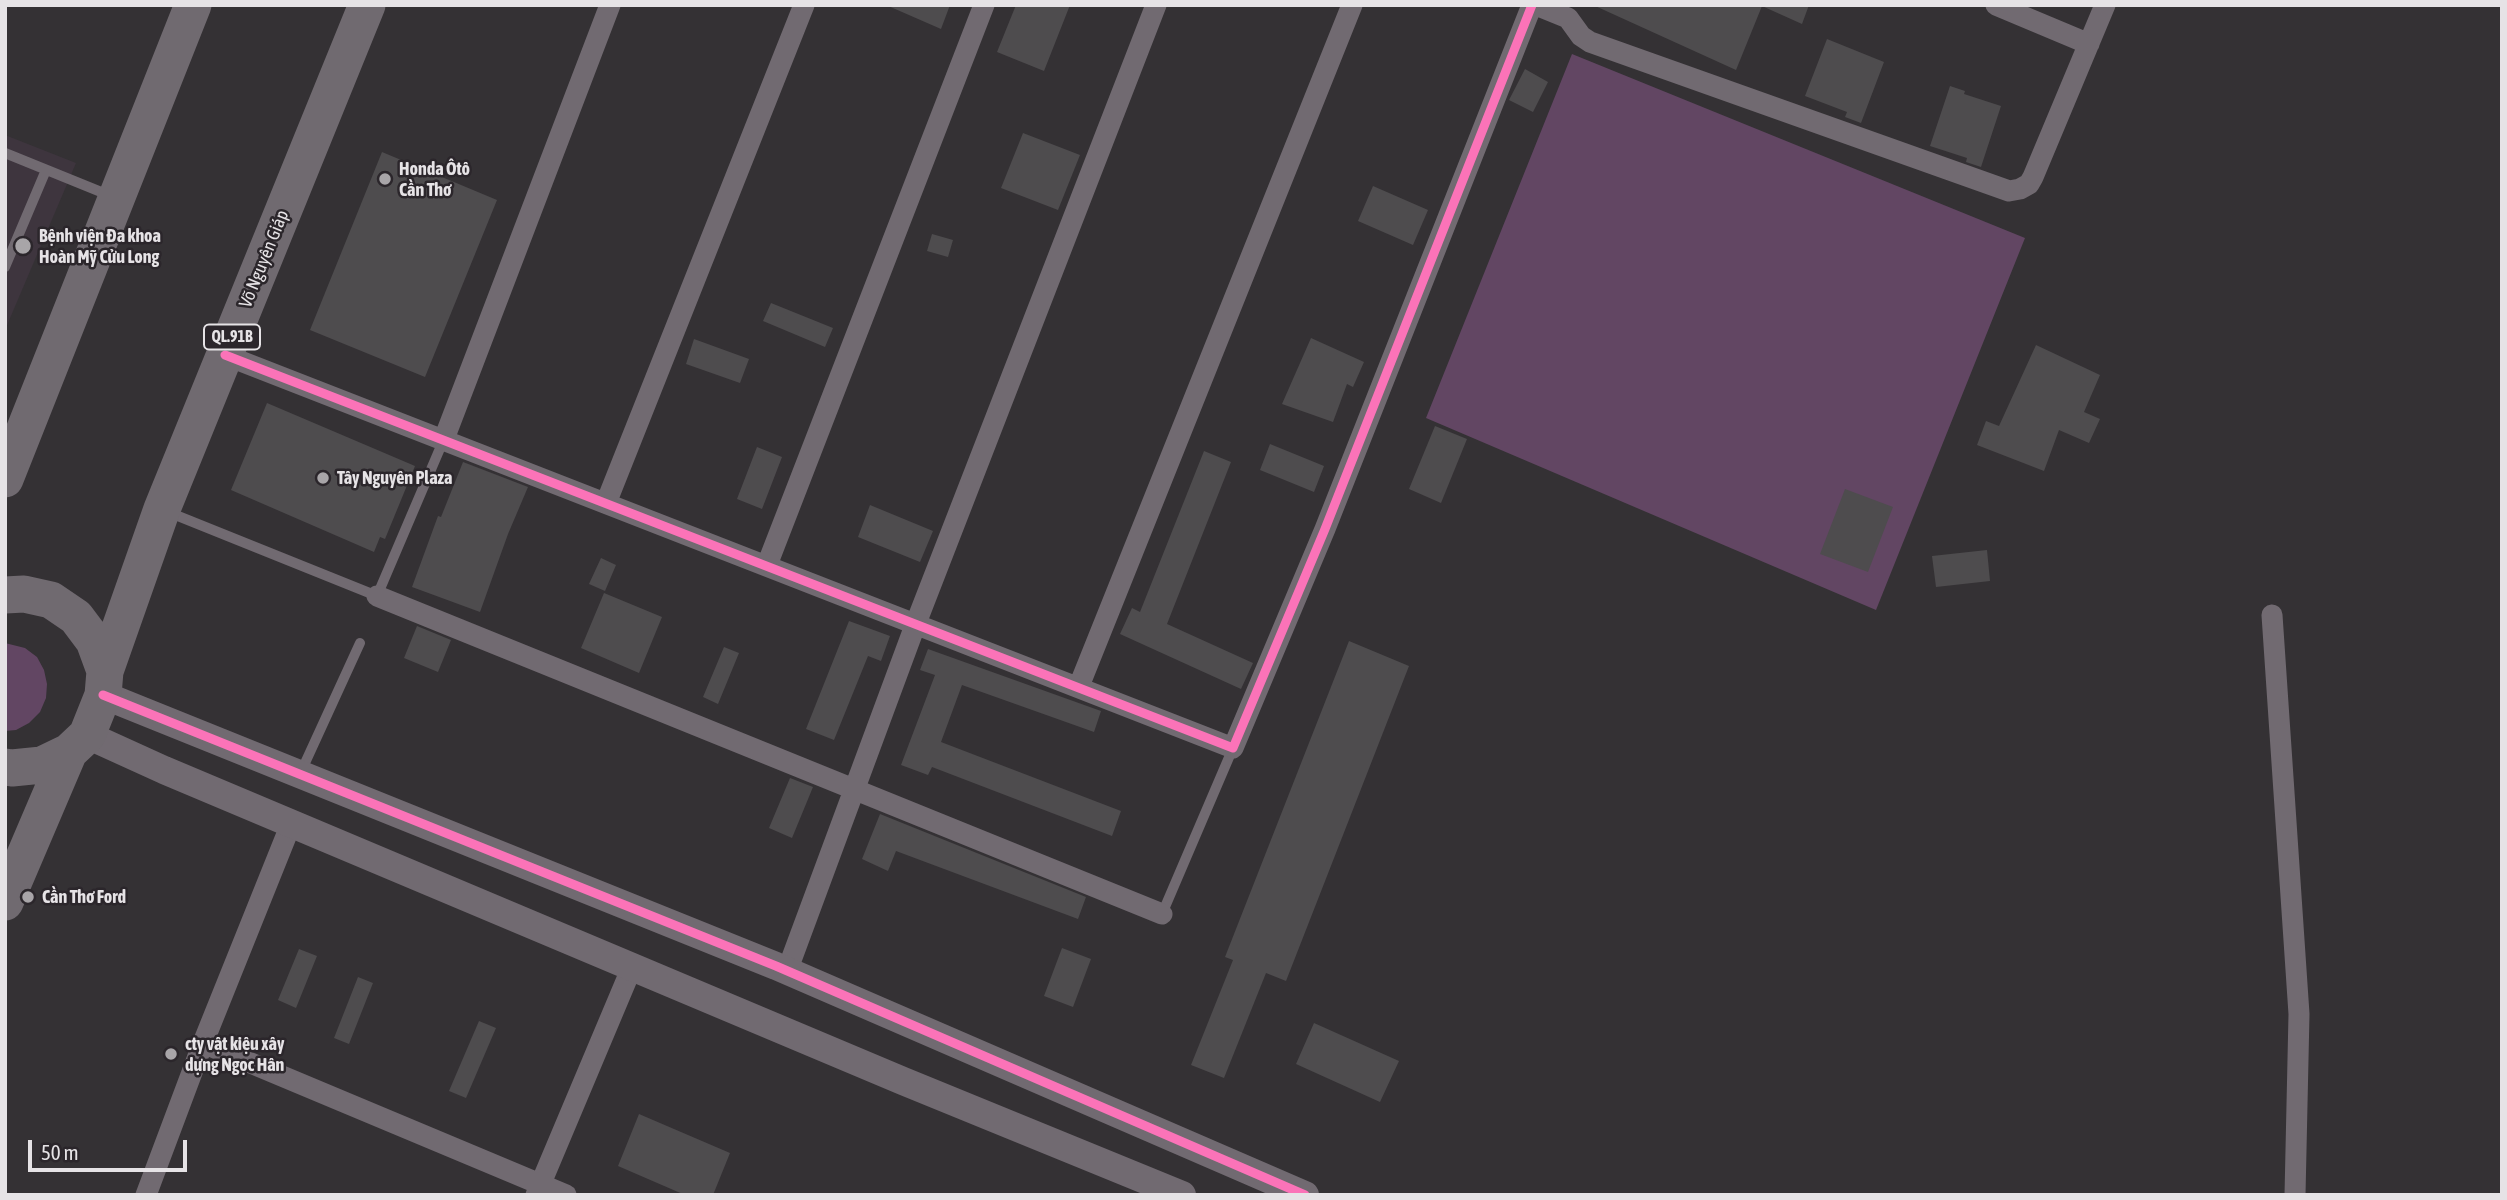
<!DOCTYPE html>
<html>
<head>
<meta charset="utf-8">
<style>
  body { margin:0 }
  #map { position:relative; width:2507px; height:1200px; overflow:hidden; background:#343134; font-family:"Asap Condensed",sans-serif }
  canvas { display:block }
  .frame { position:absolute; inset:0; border:7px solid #e6e3e6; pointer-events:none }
  .scale { position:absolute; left:28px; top:1140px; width:159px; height:32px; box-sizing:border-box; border:4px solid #e6e3e6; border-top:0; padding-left:9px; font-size:21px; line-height:24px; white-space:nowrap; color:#e6e3e6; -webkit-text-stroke:5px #2b262b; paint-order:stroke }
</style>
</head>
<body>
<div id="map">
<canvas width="2507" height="1200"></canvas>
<div class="frame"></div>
<div class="scale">50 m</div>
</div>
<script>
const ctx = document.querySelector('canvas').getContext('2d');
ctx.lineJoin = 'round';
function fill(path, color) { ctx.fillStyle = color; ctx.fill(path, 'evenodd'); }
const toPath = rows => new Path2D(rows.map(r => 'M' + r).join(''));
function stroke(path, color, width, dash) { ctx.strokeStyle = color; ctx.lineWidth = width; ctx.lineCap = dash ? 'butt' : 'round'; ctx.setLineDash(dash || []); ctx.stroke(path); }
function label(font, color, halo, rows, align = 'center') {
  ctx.font = font + ' "Asap Condensed",sans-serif'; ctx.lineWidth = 5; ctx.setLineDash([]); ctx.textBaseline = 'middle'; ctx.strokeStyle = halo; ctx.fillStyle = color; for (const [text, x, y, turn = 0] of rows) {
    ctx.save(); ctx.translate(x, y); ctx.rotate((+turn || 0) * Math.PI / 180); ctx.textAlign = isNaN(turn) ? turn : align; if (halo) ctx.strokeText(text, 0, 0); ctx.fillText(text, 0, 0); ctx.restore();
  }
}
fill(toPath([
  [5,135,76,163,5,330]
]), '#3e353e');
fill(toPath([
  [1572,54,2025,238,1876,610,1426,418],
  [5,643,25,648,37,657,44,670,47,684,46,698,40,712,29,723,16,730,5,731]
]), '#624663');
fill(toPath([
  [886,5,950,5,941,29],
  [1016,5,1070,5,1044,71,997,52],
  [1593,5,1809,5,1802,24,1762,6,1736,70],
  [1827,39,1884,62,1861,123,1845,117,1847,112,1805,96],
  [1525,69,1548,82,1533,112,1509,100],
  [1950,86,1965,91,1964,94,2001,106,1981,167,1966,162,1967,158,1930,146],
  [1023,133,1080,155,1058,210,1001,188],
  [382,152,497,200,425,377,310,330],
  [1373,186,1428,210,1413,245,1358,221],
  [932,234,953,240,948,257,927,251],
  [771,303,833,328,825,347,763,321],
  [1311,338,1364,362,1353,387,1347,384,1333,422,1282,404],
  [694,339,749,359,740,383,686,364],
  [2036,345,2100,375,2084,412,2100,419,2089,443,2059,430,2044,471,1977,445,1986,421,1999,426],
  [267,403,415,466,385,539,380,537,374,552,231,490],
  [1435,426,1467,439,1441,503,1409,489],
  [1270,444,1324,466,1314,492,1260,470],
  [757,447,782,457,762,509,737,499],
  [1204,451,1231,462,1167,624,1253,663,1241,689,1120,634,1132,608,1140,612],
  [463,462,528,487,508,534,480,612,412,587,438,516,441,517],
  [1845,489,1893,507,1868,572,1820,554],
  [870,505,933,531,920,562,858,537],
  [1987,550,1990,581,1936,587,1932,556],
  [601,558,616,565,605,591,589,584],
  [604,593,662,617,639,673,581,648],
  [849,621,890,636,881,661,868,656,834,740,806,729],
  [417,626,451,640,438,672,404,658],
  [1349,641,1409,666,1286,981,1266,973,1224,1078,1191,1065,1233,960,1225,957],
  [724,647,739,653,718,704,703,697],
  [928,649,1101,711,1094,732,962,685,941,742,1121,811,1112,836,932,767,928,775,901,765,935,675,920,670],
  [790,778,813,787,792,838,769,828],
  [880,814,1086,897,1078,919,896,851,888,871,862,859],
  [1062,948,1091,959,1073,1007,1044,996],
  [299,949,317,956,296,1008,278,1000],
  [358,977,373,983,349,1044,334,1038],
  [479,1021,496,1028,466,1098,449,1091],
  [1314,1023,1399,1061,1380,1102,1296,1064],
  [639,1114,730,1153,713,1195,685,1195,618,1166]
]), '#4e4c4e');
stroke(toPath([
  [5,153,111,196],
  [5,267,46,170],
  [168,512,377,596,444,439],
  [300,774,360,643],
  [1162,914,1233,748]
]), '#716a71', 10);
stroke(toPath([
  [1536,5,1568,18,1581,36,1590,42,2009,191,2020,189,2029,184,2033,177,2105,5],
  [1996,5,2089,44],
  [225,355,1233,748,1325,529,1532,5],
  [444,439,610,5],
  [606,503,804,5],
  [767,565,984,5],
  [377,596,1162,914],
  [2272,615,2299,1014,2295,1195],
  [1079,686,1352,5],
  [787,971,916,623,1156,5],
  [203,1043,566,1195],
  [146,1195,203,1043,291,824],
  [536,1195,632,967]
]), '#716a71', 21);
stroke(toPath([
  [103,695,776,966,1305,1195],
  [87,735,164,770,903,1081,1182,1195]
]), '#716a71', 28);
stroke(toPath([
  [5,479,193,5],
  [5,595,24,594,51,600,76,617,94,641,105,671,103,695,87,735,69,752,42,765,12,768,5,767],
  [105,671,162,509,367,5],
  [5,902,69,752]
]), '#706a70', 37);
stroke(toPath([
  [225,355,1233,748,1325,529,1532,5],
  [103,695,776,966,1305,1195]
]), '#fb73b8', 9);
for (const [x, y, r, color] of [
  [385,179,7,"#a8a5a8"],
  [23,246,9,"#a8a5a8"],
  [323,478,7,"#a8a5a8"],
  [28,897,7,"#a8a5a8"],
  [171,1054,7,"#a8a5a8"]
]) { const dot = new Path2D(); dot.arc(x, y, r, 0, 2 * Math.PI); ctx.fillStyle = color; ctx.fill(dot); stroke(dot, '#2b262b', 2.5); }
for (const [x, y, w] of [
  [232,337,56]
]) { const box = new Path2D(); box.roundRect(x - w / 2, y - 12.5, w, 25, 5); ctx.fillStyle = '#2b262b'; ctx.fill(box); stroke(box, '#e6e3e6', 2); }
label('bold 16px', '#e6e3e6', null, [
  ["QL.91B",232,337]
]);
label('bold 18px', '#e6e3e6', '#2b262b', [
  ["Honda Ôtô",399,169],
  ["Cần Thơ",399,190],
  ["Bệnh viện Đa khoa",39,236],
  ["Hoàn Mỹ Cửu Long",39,257],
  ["Tây Nguyên Plaza",337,478],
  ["Cần Thơ Ford",42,897],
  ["cty vật kiệu xây",185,1044],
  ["dựng Ngọc Hân",185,1065]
], 'left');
label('18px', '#e6e3e6', '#2b262b', [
  ["Võ Nguyên Giáp",264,259,-68]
]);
</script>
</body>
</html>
